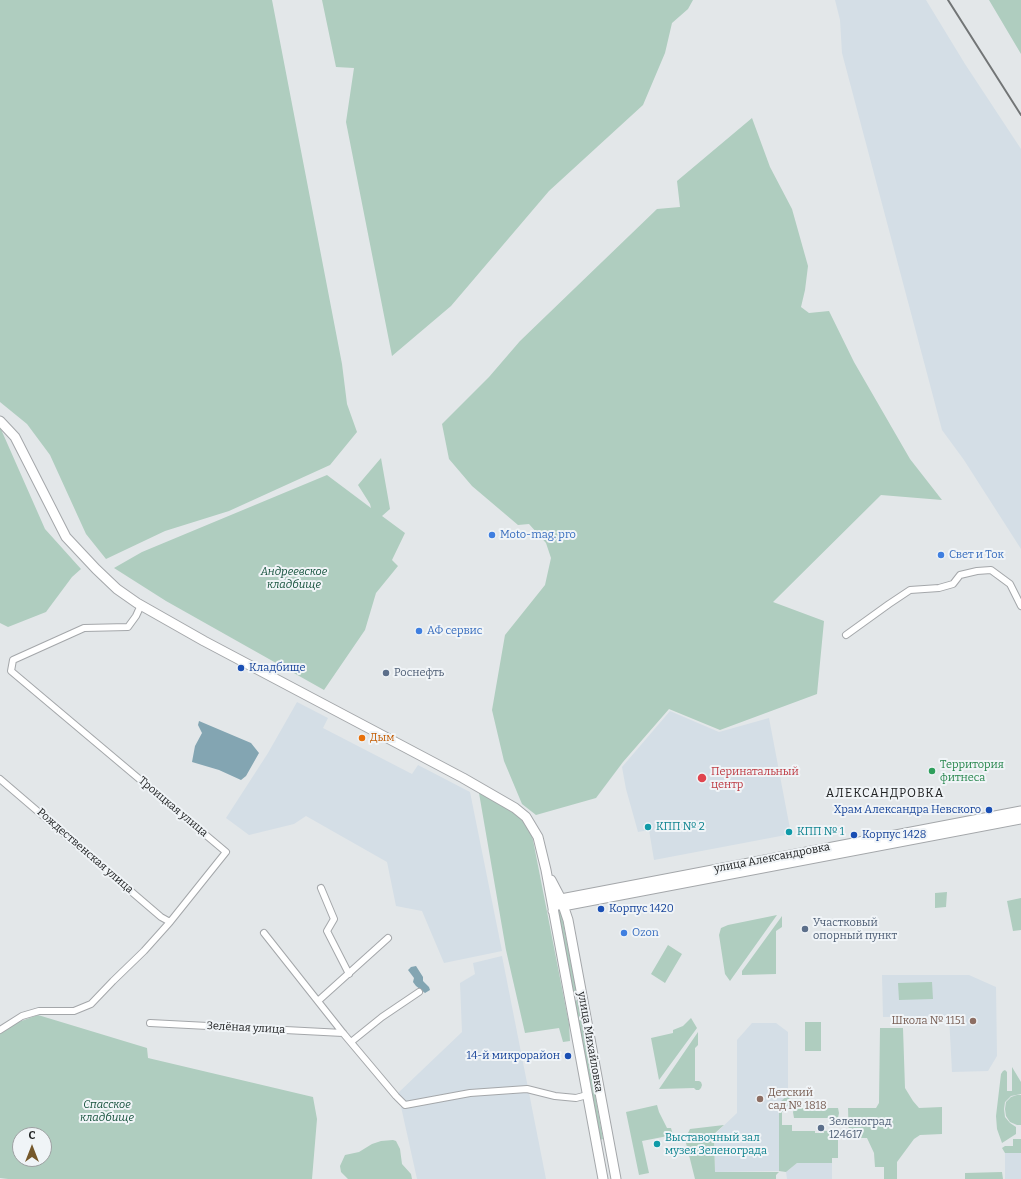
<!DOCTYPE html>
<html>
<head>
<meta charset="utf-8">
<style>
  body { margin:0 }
  #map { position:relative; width:1021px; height:1179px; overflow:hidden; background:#e3e7e9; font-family:Bitter,serif }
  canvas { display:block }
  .north { position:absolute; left:12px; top:1127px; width:40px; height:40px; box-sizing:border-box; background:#f0f4f7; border:1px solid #9da0a2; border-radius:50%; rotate:0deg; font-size:11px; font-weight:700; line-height:16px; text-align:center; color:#202223 }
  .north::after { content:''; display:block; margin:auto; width:14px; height:18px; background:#75582b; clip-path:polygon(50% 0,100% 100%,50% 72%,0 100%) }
</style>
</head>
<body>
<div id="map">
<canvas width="1021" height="1179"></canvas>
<div class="north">С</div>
</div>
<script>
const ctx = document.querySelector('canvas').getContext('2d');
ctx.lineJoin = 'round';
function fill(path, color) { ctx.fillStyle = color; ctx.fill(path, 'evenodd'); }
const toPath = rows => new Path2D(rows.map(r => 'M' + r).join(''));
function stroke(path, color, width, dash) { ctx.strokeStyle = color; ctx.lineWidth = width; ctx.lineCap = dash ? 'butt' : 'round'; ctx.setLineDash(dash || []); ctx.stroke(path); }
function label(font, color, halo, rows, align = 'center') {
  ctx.font = font + ' Bitter,serif'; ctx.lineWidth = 4; ctx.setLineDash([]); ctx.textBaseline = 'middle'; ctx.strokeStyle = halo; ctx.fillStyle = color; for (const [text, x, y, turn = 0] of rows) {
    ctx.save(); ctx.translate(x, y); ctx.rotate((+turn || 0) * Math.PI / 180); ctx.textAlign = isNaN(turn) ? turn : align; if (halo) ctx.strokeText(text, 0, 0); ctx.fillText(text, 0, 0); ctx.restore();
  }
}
fill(toPath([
  [835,0,926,0,965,64,1021,149,1021,549,964,460,942,430,842,53,840,20],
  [297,702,328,718,323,728,412,774,418,765,470,792,502,951,444,963,422,911,396,906,387,862,306,816,294,824,249,835,226,818,268,753],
  [670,711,719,732,769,718,791,834,654,860,649,830,638,832,626,789,622,767],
  [502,956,546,1179,417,1179,398,1093,462,1032,460,983,475,974,473,963],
  [882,975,969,975,996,987,997,1056,988,1071,952,1072,949,1016,883,1017],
  [752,1023,776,1023,788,1032,788,1095,779,1104,779,1171,715,1172,715,1134,737,1113,737,1040],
  [1005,1153,1021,1153,1021,1179,1005,1179],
  [797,1163,832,1163,832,1179,787,1179,786,1172]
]), '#d4dee6');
fill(toPath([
  [0,0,272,0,342,364,347,404,357,432,330,465,229,511,165,531,106,559,86,534,50,455,27,424,0,402],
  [322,0,693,0,688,9,672,23,665,53,643,105,549,191,451,306,392,356,346,122,354,68,336,67],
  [989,0,1021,0,1021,54],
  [752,118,770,167,792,209,808,266,805,290,801,307,809,313,829,311,854,362,910,459,942,500,881,495,773,602,824,621,817,694,720,730,669,709,623,762,596,798,536,815,522,804,504,761,492,710,505,635,545,585,551,558,546,543,529,524,518,525,472,486,449,459,442,424,489,377,520,341,657,209,680,207,677,181],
  [0,427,45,529,81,569,72,577,46,612,8,627,0,623],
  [381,458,390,509,382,516,405,533,392,560,398,566,376,593,365,630,324,690,166,601,114,568,142,552,327,475,371,508,370,504,358,485],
  [479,793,486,795,517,814,524,820,532,835,569,1024,570,1041,563,1042,559,1028,525,1033,506,950],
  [947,892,946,907,935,908,935,893],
  [1021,898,1021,930,1013,931,1007,901],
  [558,911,561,912,577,994,573,995],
  [777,915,730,981,725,974,719,935,721,928,728,925],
  [782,916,782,927,776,931,776,974,742,975,742,971],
  [668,945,682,954,665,983,651,974],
  [932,982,933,999,899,1000,898,983],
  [578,1000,603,1139,600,1140,574,1001],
  [38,1015,147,1048,148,1058,313,1097,317,1119,312,1179,8,1179,0,1178,0,1032,10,1025],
  [20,1135,44,1135,44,1159,20,1159],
  [691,1018,697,1028,659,1080,651,1038,673,1033,673,1030,683,1026],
  [805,1022,821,1022,821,1051,805,1051],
  [880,1028,903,1028,905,1088,913,1101,919,1108,942,1107,942,1134,920,1135,914,1139,897,1162,897,1179,884,1179,884,1167,875,1167,874,1153,867,1138,849,1138,848,1108,876,1108,879,1103],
  [698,1032,698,1045,695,1048,695,1081,699,1081,701,1082,702,1085,701,1088,699,1090,696,1090,694,1088,659,1089],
  [1012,1067,1021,1082,1021,1094,1011,1096,1005,1102,1004,1109,1005,1117,1010,1123,1016,1127,1016,1134,1002,1143,997,1129,996,1116,1001,1074,1003,1071,1005,1070,1007,1072,1007,1091,1012,1091],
  [788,1095,791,1102,782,1112,782,1125,792,1125,792,1131,815,1131,815,1133,824,1133,824,1131,838,1130,838,1158,832,1158,832,1163,797,1163,786,1172,779,1171,779,1103],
  [1017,1095,1021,1095,1021,1125,1017,1125,1010,1122,1006,1116,1005,1109,1006,1102,1011,1097],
  [657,1105,659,1112,667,1128,671,1128,673,1135,642,1141,649,1173,639,1175,626,1112],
  [795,1108,838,1108,839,1113,838,1118,794,1118,793,1112],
  [724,1125,714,1134,715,1172,779,1172,776,1175,776,1179,695,1179,685,1139,690,1129],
  [1013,1139,1021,1139,1021,1153,1005,1153,1002,1148,1005,1146,1013,1146],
  [393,1140,396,1141,400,1149,402,1164,411,1174,412,1179,348,1179,341,1172,340,1166,345,1155,359,1152,372,1144,381,1141],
  [1002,1172,1003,1179,965,1179,965,1173]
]), '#afcdbf');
fill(toPath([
  [199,721,251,743,259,753,246,776,241,780,219,770,192,762,195,746,202,733,198,725],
  [416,966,423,977,423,981,429,987,430,990,425,993,416,986,413,982,414,978,408,970,411,967]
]), '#83a5b2');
const street = toPath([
  [846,635,889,604,910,590,939,588,953,584,960,575,977,571,991,570,1010,584,1021,606],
  [0,779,161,917,170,922],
  [321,888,334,919,327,931,349,974],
  [264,933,343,1033,396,1096,405,1105,470,1093,527,1089,555,1096,576,1098,587,1095],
  [318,1001,388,938],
  [150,1023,343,1033],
  [0,1030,22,1016,39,1011,74,1011,91,1004,113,981,144,951,170,922,226,852,11,671,13,660,84,628,128,627,136,616,141,605],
  [351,1042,382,1017,419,992]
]);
const secondary = toPath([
  [0,421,15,437,66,537,96,569,117,589,137,603,204,641,463,778,515,808,526,817,538,837,546,870,603,1179],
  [551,880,561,899,568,920,616,1179],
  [553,901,558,904,563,906,1021,819],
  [553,911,556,903,561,899,1021,811]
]);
stroke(street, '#a4a7aa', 8);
stroke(secondary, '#a4a7aa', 11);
stroke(street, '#fff', 6);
stroke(secondary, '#fff', 9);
stroke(toPath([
  [948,0,1021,115]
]), '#727576', 2);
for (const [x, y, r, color] of [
  [492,535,4,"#3f7fe0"],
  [941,555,4,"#3f7fe0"],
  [419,631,4,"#3f7fe0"],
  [241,668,4,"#1a4fb4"],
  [386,673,4,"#5c6f8a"],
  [362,738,4,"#e8710a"],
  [932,771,4,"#2e9e5b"],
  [702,778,5,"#e0444e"],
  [989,810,4,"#1a4fb4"],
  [648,827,4,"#0f9aa8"],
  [789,832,4,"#0f9aa8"],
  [854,835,4,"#1a4fb4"],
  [601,909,4,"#1a4fb4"],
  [805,929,4,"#5c6f8a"],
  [624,933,4,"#3f7fe0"],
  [973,1021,4,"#8d6e63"],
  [568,1056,4,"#1a4fb4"],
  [760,1099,4,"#8d6e63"],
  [821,1128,4,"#5c6f8a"],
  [657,1144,4,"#0f9aa8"]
]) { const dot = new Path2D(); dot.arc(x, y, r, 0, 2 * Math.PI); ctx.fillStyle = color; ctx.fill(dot); stroke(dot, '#f0f4f7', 1.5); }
label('11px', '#366cbe', '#f0f4f7', [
  ["Moto-mag. pro",500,535],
  ["Свет и Ток",949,555],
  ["АФ сервис",427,631],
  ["Ozon",632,933]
], 'left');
label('italic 11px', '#13503a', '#f0f4f7', [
  ["Андреевское",294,572],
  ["кладбище",294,585],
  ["Спасское",107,1105],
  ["кладбище",107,1118]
]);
label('11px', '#164399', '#f0f4f7', [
  ["Кладбище",249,668],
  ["Храм Александра Невского",981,810,"right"],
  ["Корпус 1428",862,835],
  ["Корпус 1420",609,909],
  ["14-й микрорайон",560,1056,"right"]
], 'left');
label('11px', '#4e5e75', '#f0f4f7', [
  ["Роснефть",394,673],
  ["Участковый",813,923],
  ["опорный пункт",813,936],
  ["Зеленоград",829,1122],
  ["124617",829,1135]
], 'left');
label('11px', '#c56008', '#f0f4f7', [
  ["Дым",370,738]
], 'left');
label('11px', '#27864d', '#f0f4f7', [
  ["Территория",940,765],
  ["фитнеса",940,778]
], 'left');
label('11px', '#be3a42', '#f0f4f7', [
  ["Перинатальный",711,772],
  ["центр",711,785]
], 'left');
label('11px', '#202223', '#f0f4f7', [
  ["Троицкая улица",173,807,40],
  ["Рождественская улица",85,851,41],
  ["улица Александровка",772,858,-11],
  ["Зелёная улица",246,1028,3],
  ["улица Михайловка",590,1042,80]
]);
label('11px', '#0d838f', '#f0f4f7', [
  ["КПП № 2",656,827],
  ["КПП № 1",797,832],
  ["Выставочный зал",665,1138],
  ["музея Зеленограда",665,1151]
], 'left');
label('11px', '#785e54', '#f0f4f7', [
  ["Школа № 1151",965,1021],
  ["Детский",768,1093,"left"],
  ["сад № 1818",768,1106,"left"]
], 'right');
ctx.letterSpacing = '1px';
label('12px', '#202223', '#f0f4f7', [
  ["АЛЕКСАНДРОВКА",885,794]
]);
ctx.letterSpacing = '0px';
</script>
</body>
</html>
